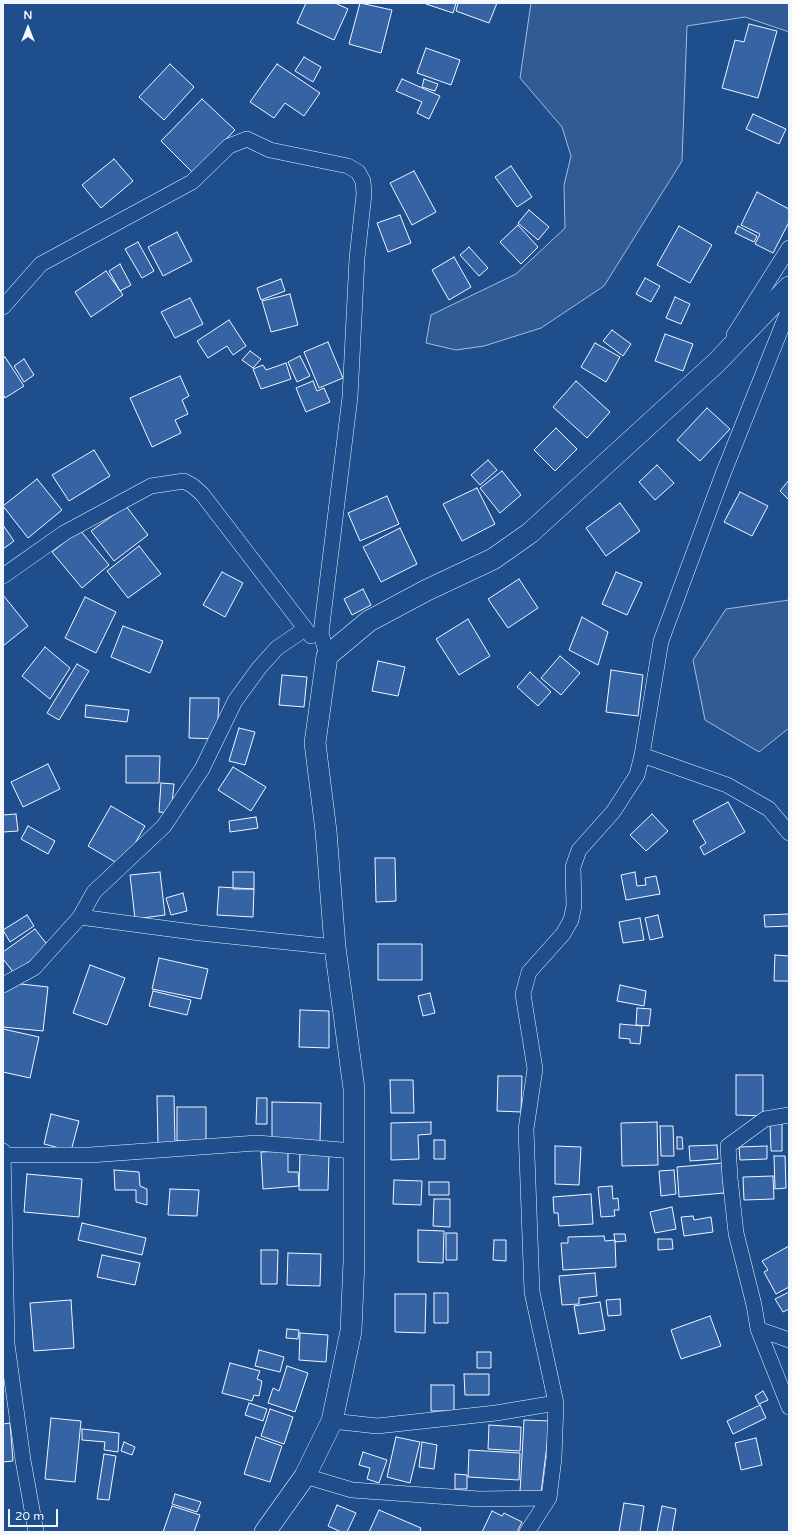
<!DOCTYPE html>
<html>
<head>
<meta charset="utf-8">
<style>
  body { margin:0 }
  #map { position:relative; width:792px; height:1535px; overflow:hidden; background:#1f4e8c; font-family:"Varela Round",sans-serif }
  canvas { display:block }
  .frame { position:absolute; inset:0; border:4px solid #f2f6ff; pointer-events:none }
  .north { position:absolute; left:8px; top:8px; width:40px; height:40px; -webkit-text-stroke:3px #1f4e8c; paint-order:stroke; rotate:0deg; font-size:11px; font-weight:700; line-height:16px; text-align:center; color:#f2f6ff }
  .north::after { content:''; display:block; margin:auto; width:14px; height:18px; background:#f2f6ff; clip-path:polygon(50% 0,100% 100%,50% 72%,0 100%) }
  .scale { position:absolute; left:8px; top:1509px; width:50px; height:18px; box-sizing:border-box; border:2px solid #f2f6ff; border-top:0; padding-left:5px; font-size:12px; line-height:14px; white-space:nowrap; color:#f2f6ff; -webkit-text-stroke:3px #1f4e8c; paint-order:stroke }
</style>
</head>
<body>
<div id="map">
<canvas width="792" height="1535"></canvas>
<div class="frame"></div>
<div class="north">N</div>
<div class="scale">20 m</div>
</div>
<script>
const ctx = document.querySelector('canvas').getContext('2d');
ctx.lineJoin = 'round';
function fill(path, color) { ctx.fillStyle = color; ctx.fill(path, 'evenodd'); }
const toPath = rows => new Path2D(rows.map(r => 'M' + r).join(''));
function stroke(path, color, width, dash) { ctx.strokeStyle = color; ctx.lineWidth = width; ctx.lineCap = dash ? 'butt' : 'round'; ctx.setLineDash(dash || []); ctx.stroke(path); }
const green = toPath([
  [531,3,789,3,789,32,745,17,687,26,682,161,604,286,541,328,484,346,456,350,426,343,431,315,516,274,565,228,564,185,571,156,562,127,520,78,531,3],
  [789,600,789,728,759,752,705,720,693,660,726,609,789,600]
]);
fill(green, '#305b95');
stroke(green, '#a8bbd7', 1);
const building = toPath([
  [306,3,335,3,348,9,334,40,297,23,306,3],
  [360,3,392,10,381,53,349,44,360,3],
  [426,3,456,3,453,13,426,4,426,3],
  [458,3,497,3,489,23,456,11,458,3],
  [749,24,777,31,758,98,722,88,735,40,744,42,749,24],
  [426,48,460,60,451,85,417,73,426,48],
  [304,57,321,67,313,82,295,71,304,57],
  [170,64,194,87,164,120,139,97,170,64],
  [277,64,320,93,304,116,285,103,274,118,250,102,277,64],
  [402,79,440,96,429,119,417,113,422,102,396,91,402,79],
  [424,79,438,84,435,91,422,87,424,79],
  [202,99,235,130,193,173,161,141,202,99],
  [753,114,786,129,779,144,746,129,753,114],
  [114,159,133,181,101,208,82,185,114,159],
  [511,166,532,197,517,207,495,177,511,166],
  [414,171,436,212,412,225,390,183,414,171],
  [757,192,789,209,789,222,773,253,755,244,760,234,741,225,757,192],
  [529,210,549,227,538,240,518,223,529,210],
  [400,215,411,243,388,252,377,223,400,215],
  [518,225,538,247,521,264,500,242,518,225],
  [679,226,712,245,690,283,657,265,679,226],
  [738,226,757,236,754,242,735,233,738,226],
  [177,232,192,261,163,276,148,247,177,232],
  [138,242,154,271,142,278,125,249,138,242],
  [469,247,488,268,479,276,460,255,469,247],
  [454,257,471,287,449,300,432,270,454,257],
  [120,264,131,285,120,291,109,271,120,264],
  [106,271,123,295,91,317,75,292,106,271],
  [645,278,660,286,651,302,636,294,645,278],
  [281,279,285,291,261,300,257,288,281,279],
  [290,294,298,325,271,332,262,301,290,294],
  [675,297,690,304,681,324,666,318,675,297],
  [190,298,203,324,175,338,161,312,190,298],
  [229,320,246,346,233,355,227,346,208,358,197,341,229,320],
  [612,330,631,344,623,356,603,341,612,330],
  [665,334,693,344,683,371,655,361,665,334],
  [328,342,343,378,319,388,304,352,328,342],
  [595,343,620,357,606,382,581,367,595,343],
  [250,351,261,359,253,368,242,360,250,351],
  [300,356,310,376,297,382,288,362,300,356],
  [5,357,24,386,5,398,3,394,3,358,5,357],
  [24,359,34,375,24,382,14,366,24,359],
  [286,363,291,379,261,389,253,369,263,365,266,370,286,363],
  [180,376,189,396,182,400,188,414,175,420,181,433,152,447,130,398,180,376],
  [313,381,317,391,324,388,330,402,306,412,296,388,313,381],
  [576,381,610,412,587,438,553,407,576,381],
  [707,408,730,429,700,461,677,440,707,408],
  [556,428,577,449,555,471,534,450,556,428],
  [94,450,110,476,69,501,52,475,94,450],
  [488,460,497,470,480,485,471,475,488,460],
  [657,465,674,483,655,500,639,482,657,465],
  [502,471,521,495,500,513,480,488,502,471],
  [37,479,62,510,28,538,3,506,37,479],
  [789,480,789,500,780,491,789,480],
  [477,488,495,524,462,541,443,504,477,488],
  [740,492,768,506,752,536,724,522,740,492],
  [387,496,399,524,360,541,348,513,387,496],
  [620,503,640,531,606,556,586,528,620,503],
  [126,506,148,535,114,561,91,531,126,506],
  [3,525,14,541,3,549,3,525],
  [400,528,417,564,381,582,363,547,400,528],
  [80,530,109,565,82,588,52,552,80,530],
  [139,546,161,574,128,598,107,571,139,546],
  [222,572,243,583,225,617,203,605,222,572],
  [616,572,642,583,627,615,602,604,616,572],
  [519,579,538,608,508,628,488,599,519,579],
  [363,589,371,605,352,615,344,599,363,589],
  [3,595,28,626,3,646,3,595],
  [85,597,116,612,96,653,65,638,85,597],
  [582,617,608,632,598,665,569,650,582,617],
  [468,619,490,656,459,675,436,639,468,619],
  [123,626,163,641,150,673,111,657,123,626],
  [45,647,70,668,50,699,22,676,45,647],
  [560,656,580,673,561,695,541,678,560,656],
  [378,661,405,667,398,696,372,691,378,661],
  [77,664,89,671,59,720,47,713,77,664],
  [611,670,643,675,638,716,606,712,611,670],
  [530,672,551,692,538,706,517,687,530,672],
  [282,675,307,677,304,707,279,705,282,675],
  [190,698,219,698,217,739,189,738,190,698],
  [86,705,129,710,127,722,85,717,86,705],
  [239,728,255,732,245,765,229,761,239,728],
  [126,756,160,756,159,783,126,783,126,756],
  [48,764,60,789,23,807,11,782,48,764],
  [233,767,266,787,251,811,218,790,233,767],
  [161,783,174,784,171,813,159,812,161,783],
  [728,802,745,832,704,855,700,847,706,843,693,821,728,802],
  [111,806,145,826,122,866,88,846,111,806],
  [16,814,18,831,3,832,3,815,16,814],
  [652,814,668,831,646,851,630,835,652,814],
  [256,817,258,828,230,832,229,821,256,817],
  [28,826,55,841,48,854,21,839,28,826],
  [375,858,395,858,396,901,376,902,375,858],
  [160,872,165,915,135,919,130,875,160,872],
  [233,872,254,872,254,889,233,889,233,872],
  [635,872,637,886,646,885,645,878,656,876,660,894,626,900,621,875,635,872],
  [219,887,254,889,253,917,217,915,219,887],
  [183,893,187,911,171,915,166,898,183,893],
  [789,914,789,926,765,927,764,915,789,914],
  [27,915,34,926,10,942,3,930,27,915],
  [658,915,663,937,650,940,645,918,658,915],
  [640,918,644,940,623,943,619,922,640,918],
  [35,929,49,947,14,973,3,959,3,952,35,929],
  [378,944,422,944,422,980,378,980,378,944],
  [775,955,789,956,789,981,774,981,775,955],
  [159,958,208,969,201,999,152,989,159,958],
  [90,965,125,978,107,1025,73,1013,90,965],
  [3,982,48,987,43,1031,3,1027,3,982],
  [620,985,646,991,644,1006,617,1001,620,985],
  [153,991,191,1000,187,1015,149,1006,153,991],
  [430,993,435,1013,423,1016,418,996,430,993],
  [637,1008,651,1009,649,1026,636,1025,637,1008],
  [300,1010,329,1011,329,1048,299,1047,300,1010],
  [620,1024,642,1026,640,1044,630,1043,630,1039,619,1038,620,1024],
  [3,1029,39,1037,30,1078,3,1072,3,1029],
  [736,1075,763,1075,763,1116,736,1115,736,1075],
  [498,1076,522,1076,521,1112,497,1111,498,1076],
  [390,1080,413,1080,414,1113,391,1113,390,1080],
  [157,1096,174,1096,175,1144,158,1144,157,1096],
  [257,1098,267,1098,267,1124,256,1124,257,1098],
  [272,1102,321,1103,320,1142,272,1142,272,1102],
  [177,1107,206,1107,206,1141,177,1141,177,1107],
  [51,1114,79,1121,71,1151,44,1144,51,1114],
  [431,1122,431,1134,418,1135,419,1159,391,1160,391,1123,431,1122],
  [657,1122,658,1165,622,1166,621,1123,657,1122],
  [770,1123,782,1123,782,1151,771,1151,770,1123],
  [660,1126,673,1126,674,1156,661,1156,660,1126],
  [677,1137,682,1137,683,1149,677,1149,677,1137],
  [434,1140,445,1140,445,1159,434,1159,434,1140],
  [717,1145,718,1159,690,1161,689,1146,717,1145],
  [555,1146,581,1147,579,1185,555,1184,555,1146],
  [767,1146,767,1159,740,1160,739,1147,767,1146],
  [288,1151,288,1172,298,1172,299,1186,263,1189,261,1152,288,1151],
  [300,1152,329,1153,328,1190,299,1190,300,1152],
  [774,1156,785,1156,786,1188,775,1189,774,1156],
  [722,1163,724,1193,679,1197,677,1167,722,1163],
  [114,1170,139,1172,140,1186,147,1189,147,1205,136,1202,136,1190,115,1190,114,1170],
  [674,1170,676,1194,661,1196,659,1171,674,1170],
  [27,1174,82,1179,79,1217,24,1212,27,1174],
  [773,1176,774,1199,744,1200,743,1177,773,1176],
  [394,1180,422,1181,421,1205,393,1204,394,1180],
  [429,1182,449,1182,449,1195,429,1195,429,1182],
  [612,1186,613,1199,618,1198,619,1210,614,1210,615,1216,601,1217,598,1187,612,1186],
  [170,1189,199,1190,197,1216,168,1215,170,1189],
  [591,1194,593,1224,559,1226,558,1213,554,1213,553,1197,591,1194],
  [434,1199,450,1199,450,1227,433,1226,434,1199],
  [672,1207,676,1229,655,1233,650,1212,672,1207],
  [693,1216,694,1220,711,1217,713,1232,684,1236,681,1217,693,1216],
  [82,1223,146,1238,142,1255,78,1240,82,1223],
  [418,1230,444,1231,443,1263,418,1262,418,1230],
  [446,1233,457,1233,457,1260,446,1260,446,1233],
  [614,1234,625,1234,626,1241,615,1242,614,1234],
  [604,1236,605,1241,615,1240,616,1267,563,1270,561,1243,568,1243,568,1237,604,1236],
  [658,1239,672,1239,673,1249,658,1250,658,1239],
  [494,1240,506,1240,506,1261,493,1260,494,1240],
  [789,1246,789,1287,776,1294,764,1272,768,1270,762,1261,789,1246],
  [261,1250,278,1250,277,1284,261,1284,261,1250],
  [288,1253,321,1254,320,1286,287,1285,288,1253],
  [102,1255,140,1263,135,1285,97,1277,102,1255],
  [595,1273,597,1296,579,1298,579,1304,562,1305,559,1276,595,1273],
  [789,1292,789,1309,783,1312,775,1299,789,1292],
  [434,1293,448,1293,448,1323,434,1323,434,1293],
  [395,1294,426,1294,425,1333,395,1332,395,1294],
  [620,1299,621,1315,608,1316,606,1300,620,1299],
  [71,1300,74,1348,34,1351,30,1303,71,1300],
  [600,1302,605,1330,579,1334,574,1306,600,1302],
  [710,1316,721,1346,681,1359,671,1330,710,1316],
  [287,1329,299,1330,298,1339,286,1338,287,1329],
  [300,1333,328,1335,326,1362,299,1360,300,1333],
  [259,1350,284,1357,280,1372,255,1366,259,1350],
  [477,1352,491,1352,491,1368,477,1368,477,1352],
  [230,1363,260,1371,257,1379,262,1381,259,1396,254,1395,252,1401,222,1393,230,1363],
  [287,1366,308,1373,295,1412,268,1403,273,1388,279,1391,287,1366],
  [464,1374,489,1374,489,1395,465,1395,464,1374],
  [431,1385,454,1385,454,1411,431,1411,431,1385],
  [763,1391,768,1400,759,1404,755,1396,763,1391],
  [249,1403,267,1409,263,1421,245,1415,249,1403],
  [760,1405,766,1418,733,1434,727,1421,760,1405],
  [270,1409,293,1417,284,1444,261,1436,270,1409],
  [51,1418,81,1421,75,1482,45,1479,51,1418],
  [524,1420,550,1421,541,1493,520,1492,524,1420],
  [10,1423,13,1461,3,1462,3,1424,10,1423],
  [489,1425,521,1427,520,1451,488,1449,489,1425],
  [82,1429,119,1433,118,1452,104,1450,105,1442,82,1440,82,1429],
  [256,1437,282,1446,270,1482,244,1474,256,1437],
  [396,1437,420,1442,410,1483,387,1477,396,1437],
  [756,1438,762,1465,741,1470,735,1443,756,1438],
  [124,1442,135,1447,132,1455,121,1451,124,1442],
  [422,1442,437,1445,434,1469,419,1467,422,1442],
  [469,1450,520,1453,519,1480,468,1477,469,1450],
  [363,1452,387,1460,379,1483,367,1479,370,1468,359,1465,363,1452],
  [104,1454,116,1456,109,1500,97,1499,104,1454],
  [455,1474,467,1475,467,1489,455,1489,455,1474],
  [175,1494,201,1502,197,1512,172,1504,175,1494],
  [624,1503,644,1506,640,1532,619,1532,624,1503],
  [337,1505,356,1513,347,1532,341,1532,328,1526,337,1505],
  [172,1506,200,1515,194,1532,163,1532,172,1506],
  [662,1506,676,1509,672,1532,657,1532,662,1506],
  [379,1510,421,1528,420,1532,369,1532,379,1510],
  [492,1511,502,1516,504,1513,522,1522,517,1532,482,1532,492,1511]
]);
fill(building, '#3563a3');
stroke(building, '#f2f6ff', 1);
const street = toPath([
  [3,307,41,264,192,182,229,146,247,139,270,150,348,166,358,172,363,181,364,194,357,258,350,397,321,633,327,656],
  [734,335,789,248],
  [3,576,64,533,151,486,184,481,193,486,202,494,311,636],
  [642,755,727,785,769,809,789,833],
  [80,917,200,933,335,947],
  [3,985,34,968,80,917,94,892,164,826,202,769,235,701,259,668,277,648,305,629],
  [789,1115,765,1119,728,1146,730,1178,736,1233,754,1305,758,1329,789,1407],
  [3,1151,7,1344,23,1460,36,1532],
  [4,1155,90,1155,257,1143,354,1151],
  [758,1329,789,1340],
  [332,1421,377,1426,496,1413,556,1403],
  [305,1476,352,1490,479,1499,549,1498],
  [527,1532,549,1498,554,1458,556,1403,532,1292,526,1129,535,1069,523,994,529,972,563,934,571,920,574,906,573,867,579,850,613,812,637,775,642,755,661,641,723,474,789,309]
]);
const secondary = toPath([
  [265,1532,305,1476,332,1421,351,1331,354,1261,354,1089,335,947,326,831,315,743,327,656,369,621,427,590,493,559,530,533,716,363,789,287]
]);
stroke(street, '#f2f6ff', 16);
stroke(secondary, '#f2f6ff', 22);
stroke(street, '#1f4e8c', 15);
stroke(secondary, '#1f4e8c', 21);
</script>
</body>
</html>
